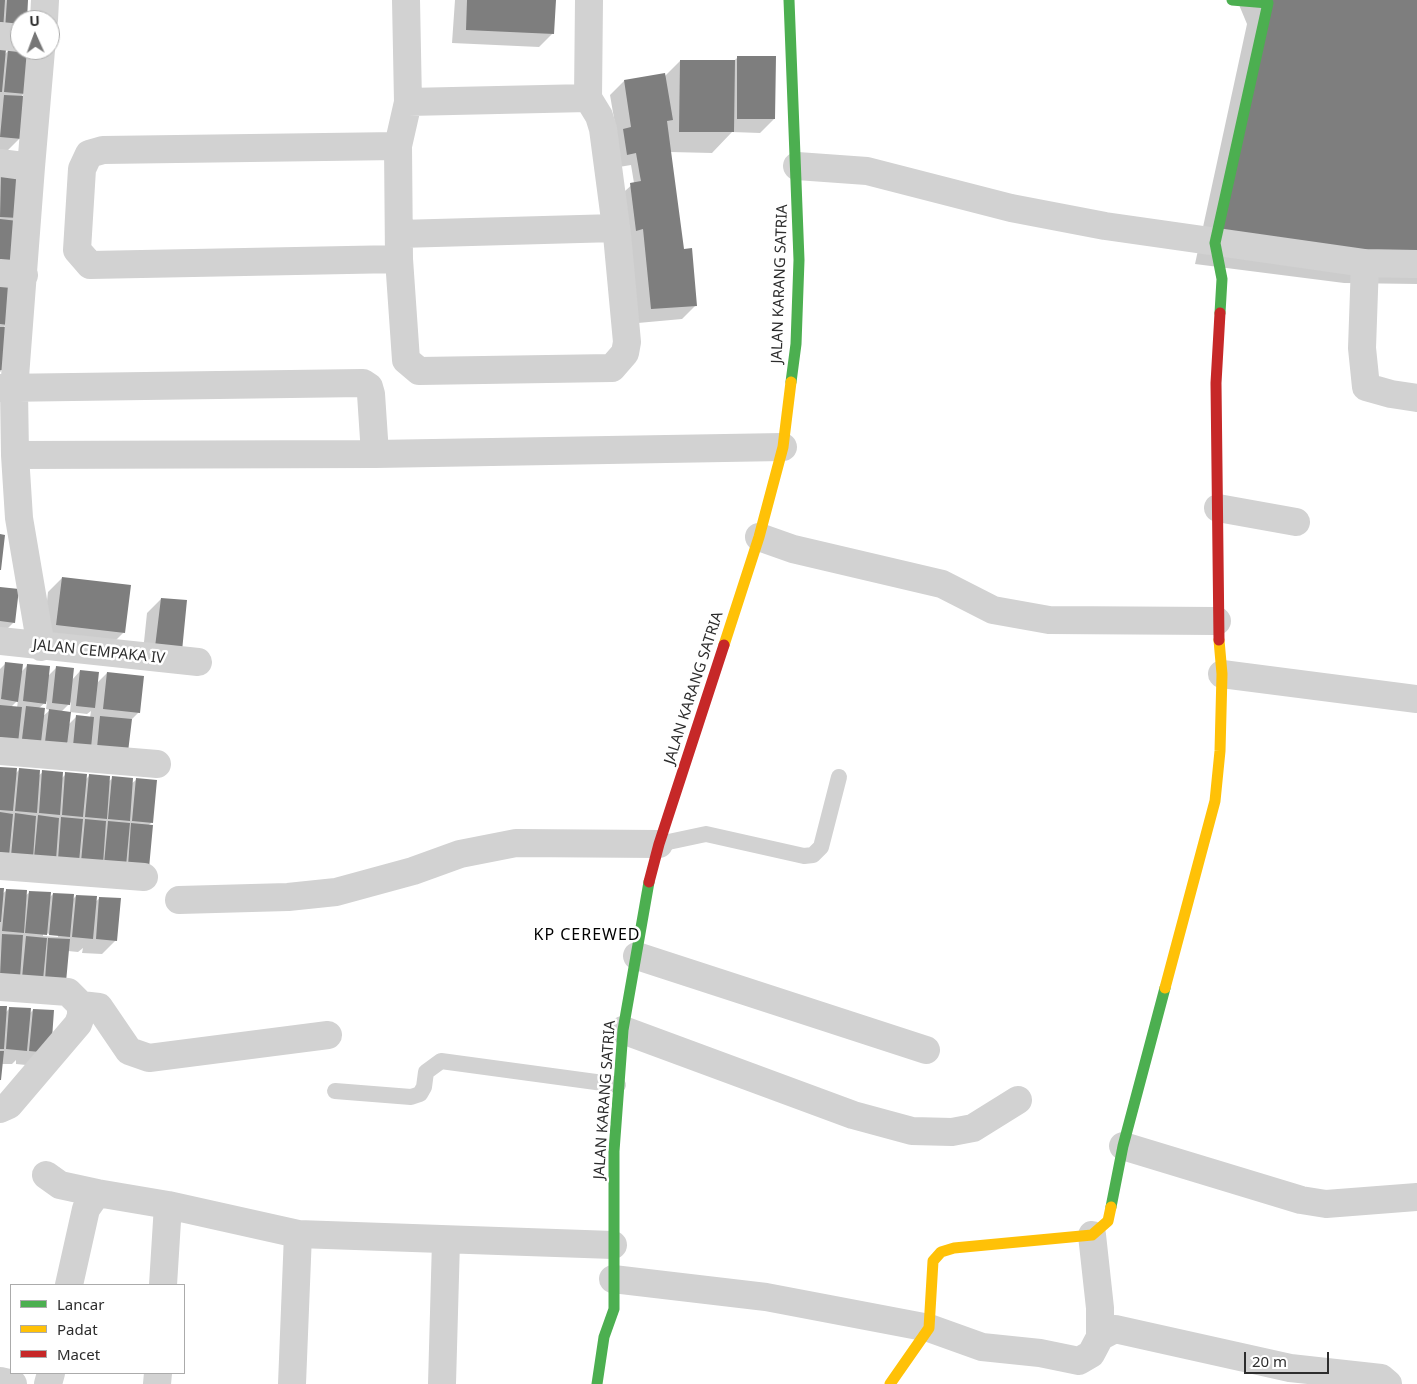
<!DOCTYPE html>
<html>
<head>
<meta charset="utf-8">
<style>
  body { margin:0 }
  #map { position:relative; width:1417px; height:1384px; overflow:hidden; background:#fff; font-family:"Noto Sans",sans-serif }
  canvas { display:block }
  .legend { position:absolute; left:10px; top:1284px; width:175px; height:90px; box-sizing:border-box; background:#fff; border:1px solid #ababab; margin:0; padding:6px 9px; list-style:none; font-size:15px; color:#2d2d2d }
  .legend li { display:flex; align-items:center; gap:10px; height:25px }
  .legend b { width:25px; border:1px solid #ababab }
  .north { position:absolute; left:10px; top:10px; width:50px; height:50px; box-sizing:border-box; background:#fff; border:1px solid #ababab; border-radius:50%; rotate:358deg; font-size:14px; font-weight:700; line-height:20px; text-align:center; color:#2d2d2d }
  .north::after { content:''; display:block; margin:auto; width:18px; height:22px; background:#767676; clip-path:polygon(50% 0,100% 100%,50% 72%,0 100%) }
  .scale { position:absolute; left:1244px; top:1352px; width:85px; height:22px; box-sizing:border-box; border:2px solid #2d2d2d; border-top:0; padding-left:6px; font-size:15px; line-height:18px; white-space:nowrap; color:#2d2d2d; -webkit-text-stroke:4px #fff; paint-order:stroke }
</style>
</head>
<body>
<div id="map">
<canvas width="1417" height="1384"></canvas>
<ul class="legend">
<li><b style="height:6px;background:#4caf50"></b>Lancar</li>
<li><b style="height:6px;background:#ffc107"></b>Padat</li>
<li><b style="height:6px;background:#c62828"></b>Macet</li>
</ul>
<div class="north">U</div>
<div class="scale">20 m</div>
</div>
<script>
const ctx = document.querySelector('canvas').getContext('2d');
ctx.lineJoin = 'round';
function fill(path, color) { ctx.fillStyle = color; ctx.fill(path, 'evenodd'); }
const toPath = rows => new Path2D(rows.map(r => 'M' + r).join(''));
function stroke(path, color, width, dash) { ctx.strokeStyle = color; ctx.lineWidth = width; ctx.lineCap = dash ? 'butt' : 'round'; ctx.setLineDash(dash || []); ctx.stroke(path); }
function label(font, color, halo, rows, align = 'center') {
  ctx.font = font + ' "Noto Sans",sans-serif'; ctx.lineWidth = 5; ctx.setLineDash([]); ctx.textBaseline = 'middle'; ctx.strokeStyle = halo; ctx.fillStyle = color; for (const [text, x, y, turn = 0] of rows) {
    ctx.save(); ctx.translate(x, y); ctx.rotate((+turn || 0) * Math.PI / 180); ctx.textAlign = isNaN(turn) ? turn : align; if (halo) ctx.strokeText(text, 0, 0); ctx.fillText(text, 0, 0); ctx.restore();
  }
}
fill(toPath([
  [0,0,27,0,25,20,20,20,0,44],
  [455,0,555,0,553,33,539,47,452,43],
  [1237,0,1417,0,1417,284,1344,283,1195,264,1247,24],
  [0,50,4,55,8,51,24,93,21,97,20,138,6,152,0,152],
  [738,57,774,119,760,133,732,132,712,153,670,152,683,250,696,305,682,319,638,323,617,198,634,183,631,165,613,168,617,136,610,95,624,81,664,77,680,61,734,61],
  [1,175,17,218,0,276,0,177],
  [0,282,7,324,3,328,3,369,0,372],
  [62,578,124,632,110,646,43,638,48,592],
  [0,588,14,622,7,629,0,628],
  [161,599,180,650,142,661,147,613],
  [6,663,20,673,28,665,48,676,57,667,72,680,80,671,96,684,107,673,139,712,130,721,126,751,67,752,68,742,59,751,0,756,0,669],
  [18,700,17,708,11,707],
  [47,701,46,709,50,710,42,717,39,708],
  [71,702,70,712,87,714,91,711,90,718,77,716,68,725,61,712],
  [0,768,15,774,19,770,38,776,43,772,62,778,66,774,85,780,89,776,108,782,113,778,131,784,136,780,152,822,148,826,148,867,0,870],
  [0,889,2,894,7,890,25,896,30,892,49,898,53,894,72,900,76,896,95,902,100,898,116,940,102,954,82,953,83,948,78,952,68,951,65,982,0,991],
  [43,933,58,935,58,937,43,936],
  [0,1007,6,1012,10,1008,29,1014,33,1010,53,1011,36,1066,16,1064,16,1060,12,1064,2,1064,0,1081]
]), '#0003');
fill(toPath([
  [0,0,5,0,3,30,0,30],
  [7,0,28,0,27,20,20,20,20,31,5,30],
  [467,0,556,0,554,34,466,30],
  [1267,0,1417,0,1417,264,1215,243],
  [0,49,6,49,2,92,0,92],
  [8,50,29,51,26,94,4,92],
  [737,56,776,56,775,119,737,119],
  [680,60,735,60,734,132,679,132],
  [665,73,673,120,667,121,684,249,692,248,697,306,651,309,643,229,636,231,630,183,641,181,640,176,636,153,627,155,623,129,631,127,624,80],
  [4,95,25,96,22,139,0,137],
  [1,174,22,176,19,218,0,217],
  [0,219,18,221,15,263,0,262],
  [0,281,12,282,8,325,0,324],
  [0,327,8,327,4,370,0,370],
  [0,534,5,535,1,570,0,570],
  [62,577,131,585,125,633,56,625],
  [0,587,19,589,15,623,0,621],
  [161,598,187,600,182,651,155,647],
  [5,662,23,664,18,702,1,699],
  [27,664,50,666,46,704,23,701],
  [56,666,74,668,70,705,52,703],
  [80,670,99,672,95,708,76,706],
  [107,672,144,676,140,713,103,709],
  [0,705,22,707,18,743,0,741],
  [26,706,45,708,41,742,22,739],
  [49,709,71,712,67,745,45,742],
  [76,715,94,717,91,748,73,746],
  [100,716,132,719,128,752,97,748],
  [0,767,17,768,13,811,0,810],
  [19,768,40,770,37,813,15,811],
  [42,770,63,772,60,815,39,813],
  [65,772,87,774,83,817,62,815],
  [89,774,110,776,107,819,85,817],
  [112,776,133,778,130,821,108,819],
  [136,778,157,780,153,823,132,821],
  [0,812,13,814,9,856,0,855],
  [15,813,36,816,33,858,11,856],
  [38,815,59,818,56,860,34,858],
  [61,817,83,819,79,862,58,860],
  [85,819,106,821,103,864,81,862],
  [108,821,130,823,126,866,104,864],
  [131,823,153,825,149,868,128,866],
  [0,888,4,888,1,922,0,922],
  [6,889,27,890,24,933,2,931],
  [29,891,51,892,47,935,25,933],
  [53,893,74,894,70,937,49,935],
  [76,895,97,896,93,939,72,937],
  [99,897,121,898,117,941,96,939],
  [2,934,23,935,20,978,0,976],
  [26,936,47,938,43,980,22,978],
  [48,938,70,939,66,982,45,980],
  [0,1006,7,1006,4,1049,0,1049],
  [9,1007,31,1008,27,1051,6,1049],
  [33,1009,54,1010,51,1053,29,1051],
  [0,1051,4,1051,1,1080,0,1080]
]), '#7e7e7e');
stroke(toPath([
  [659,844,706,834,804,856,813,855,821,847,839,777],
  [335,1091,411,1097,420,1094,424,1087,426,1072,441,1061,618,1085]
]), '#d2d2d2', 16);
stroke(toPath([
  [406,0,408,102,398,146,399,259,406,360,419,371,612,368,625,353,627,342,617,235,603,129,599,116,588,98,589,0],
  [44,20,45,0],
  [0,36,20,38],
  [408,102,588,98],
  [398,146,103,150,89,154,82,169,77,250,90,265,399,259],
  [0,163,31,167,14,390,15,455,19,518,41,647],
  [797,166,867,171,1011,208,1105,226,1365,263,1417,264],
  [31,167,41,50],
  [399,234,616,228],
  [1365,263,1362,348,1366,387,1391,394,1417,398],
  [0,273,24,275],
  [0,388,363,383,369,387,371,394,375,454],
  [15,455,375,454,783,447],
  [1218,508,1296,522],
  [759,537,793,549,942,584,993,610,1049,620,1217,621],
  [0,641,198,662],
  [1222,674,1417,699],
  [0,751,157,764],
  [0,866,144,877],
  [179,900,288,897,336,892,413,871,460,854,516,843,659,844],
  [637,956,926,1050],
  [0,987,68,992,81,1005,81,1016,78,1024,9,1105,0,1109],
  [81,1005,99,1007,129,1051,149,1058,328,1035],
  [623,1030,853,1115,912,1131,952,1132,973,1128,1018,1100],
  [1123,1146,1301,1200,1326,1204,1417,1197],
  [46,1175,60,1185,97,1193],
  [1092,1235,1100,1308,1100,1337],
  [613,1279,766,1297,929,1328,982,1347,1040,1353,1079,1361,1091,1354,1100,1337,1115,1329,1290,1368,1381,1378,1388,1384],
  [69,1285,86,1209,97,1193,168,1205,298,1234,613,1245],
  [163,1285,168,1205],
  [0,1381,13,1384],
  [48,1384,51,1373],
  [157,1384,158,1373],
  [292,1384,298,1234],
  [442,1384,446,1241]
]), '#d2d2d2', 28);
stroke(toPath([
  [789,0,799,260,796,344,791,382],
  [1220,313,1222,279,1215,243,1268,3,1232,0],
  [1111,1207,1123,1146,1165,988],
  [597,1384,604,1337,614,1309,614,1151,623,1030,649,882]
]), '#4caf50', 11);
stroke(toPath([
  [724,645,759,537,783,447,791,382],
  [1165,988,1215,801,1220,751,1222,674,1219,640],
  [890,1384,929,1328,933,1261,941,1252,954,1248,1092,1235,1108,1221,1111,1207]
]), '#ffc107', 11);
stroke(toPath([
  [1219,640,1216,383,1220,313],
  [649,882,659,844,724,645]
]), '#c62828', 11);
label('15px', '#2d2d2d', '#fff', [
  ["JALAN KARANG SATRIA",780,284,-88],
  ["JALAN CEMPAKA IV",99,652,6],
  ["JALAN KARANG SATRIA",694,688,-72],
  ["JALAN KARANG SATRIA",605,1100,-86]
]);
ctx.letterSpacing = '1px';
label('16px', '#000', '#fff', [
  ["KP CEREWED",587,935]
]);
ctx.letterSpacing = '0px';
</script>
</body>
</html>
